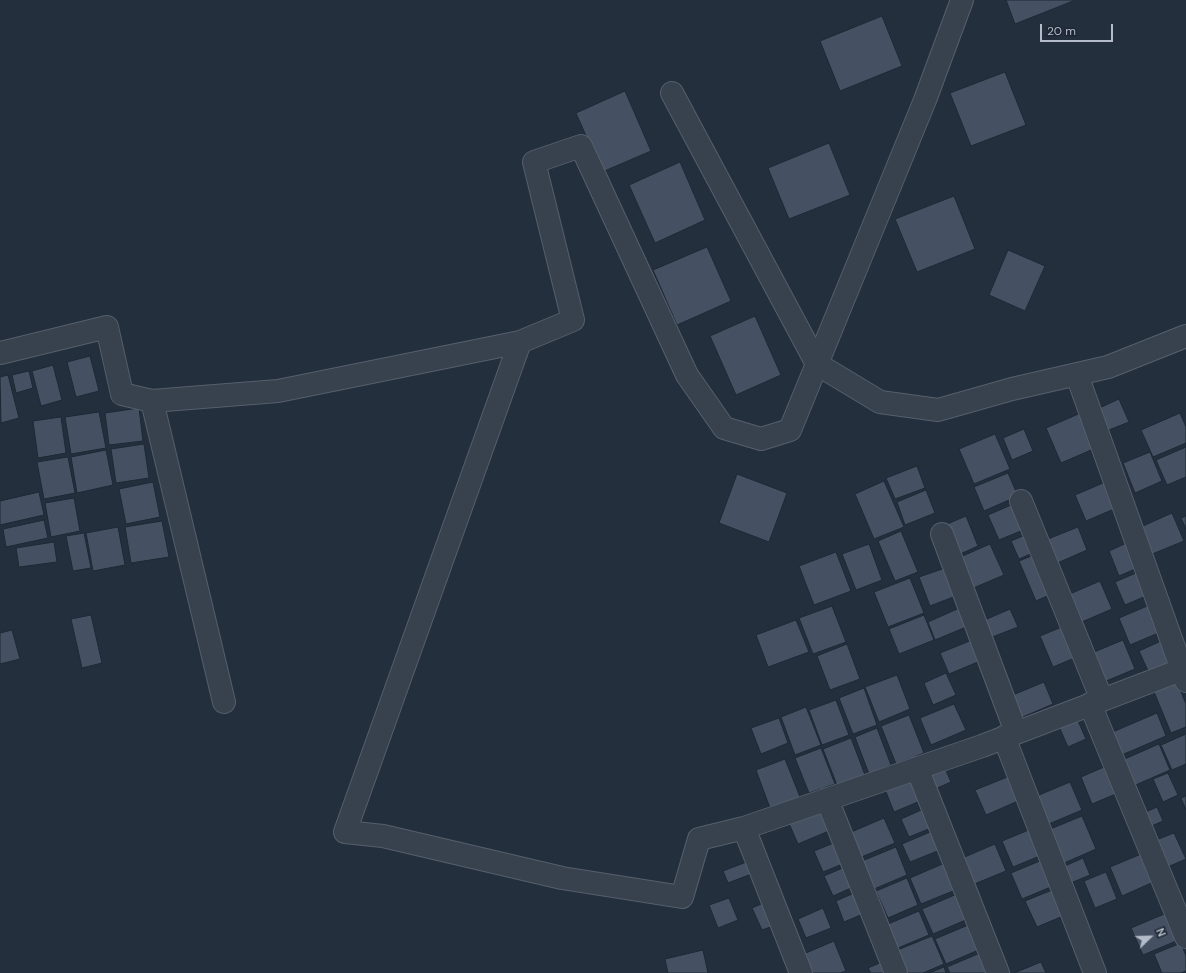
<!DOCTYPE html>
<html>
<head>
<meta charset="utf-8">
<style>
  body { margin:0 }
  #map { position:relative; width:1186px; height:973px; overflow:hidden; background:#242f3e; font-family:"DM Sans",sans-serif }
  canvas { display:block }
  .north { position:absolute; left:1130px; top:917px; width:40px; height:40px; -webkit-text-stroke:3px #1d2633; paint-order:stroke; rotate:67deg; font-size:11px; font-weight:700; line-height:16px; text-align:center; color:#b4bcc9 }
  .north::after { content:''; display:block; margin:auto; width:14px; height:18px; background:#b4bcc9; clip-path:polygon(50% 0,100% 100%,50% 72%,0 100%) }
  .scale { position:absolute; left:1040px; top:24px; width:73px; height:18px; box-sizing:border-box; border:2px solid #b4bcc9; border-top:0; padding-left:5px; font-size:12px; line-height:14px; white-space:nowrap; color:#b4bcc9; -webkit-text-stroke:3px #1d2633; paint-order:stroke }
</style>
</head>
<body>
<div id="map">
<canvas width="1186" height="973"></canvas>
<div class="north">N</div>
<div class="scale">20 m</div>
</div>
<script>
const ctx = document.querySelector('canvas').getContext('2d');
ctx.lineJoin = 'round';
function fill(path, color) { ctx.fillStyle = color; ctx.fill(path, 'evenodd'); }
const toPath = rows => new Path2D(rows.map(r => 'M' + r).join(''));
function stroke(path, color, width, dash) { ctx.strokeStyle = color; ctx.lineWidth = width; ctx.lineCap = dash ? 'butt' : 'round'; ctx.setLineDash(dash || []); ctx.stroke(path); }
const building = toPath([
  [1006,0,1073,0,1073,1,1015,24,1006,0],
  [882,16,902,66,840,91,820,41,882,16],
  [1005,72,1026,125,971,146,950,93,1005,72],
  [625,91,651,151,602,172,576,113,625,91],
  [829,143,850,195,789,219,768,168,829,143],
  [680,162,705,220,655,243,629,185,680,162],
  [954,196,975,249,917,272,895,219,954,196],
  [707,247,731,301,677,325,653,270,707,247],
  [1008,250,1045,266,1025,311,989,295,1008,250],
  [755,316,781,375,736,395,710,336,755,316],
  [90,356,99,391,76,397,67,362,90,356],
  [53,365,62,400,41,406,32,371,53,365],
  [29,371,33,388,16,393,12,375,29,371],
  [8,375,19,418,1,423,0,377,8,375],
  [1119,399,1129,422,1104,432,1095,410,1119,399],
  [139,408,143,441,109,445,105,413,139,408],
  [99,412,106,448,71,454,65,417,99,412],
  [1083,412,1098,447,1061,463,1046,428,1083,412],
  [1180,413,1186,427,1186,443,1153,457,1141,430,1180,413],
  [61,417,66,453,38,458,33,421,61,417],
  [1024,429,1033,451,1012,460,1003,438,1024,429],
  [995,434,1010,469,974,484,959,449,995,434],
  [144,444,149,478,116,483,111,449,144,444],
  [1186,447,1186,477,1167,485,1156,460,1186,447],
  [106,450,113,485,77,493,71,457,106,450],
  [1150,452,1162,481,1135,493,1123,463,1150,452],
  [68,457,75,493,44,499,37,462,68,457],
  [917,466,925,488,895,499,886,478,917,466],
  [1008,473,1018,496,984,511,974,487,1008,473],
  [737,474,787,493,769,542,719,523,737,474],
  [1110,480,1121,506,1086,521,1075,495,1110,480],
  [884,481,904,527,874,539,855,494,884,481],
  [153,482,160,517,126,524,119,489,153,482],
  [926,490,935,513,905,525,897,502,926,490],
  [39,492,44,515,0,525,0,501,39,492],
  [74,498,80,531,51,537,45,503,74,498],
  [1018,502,1028,528,999,540,988,515,1018,502],
  [1172,513,1184,541,1145,557,1134,530,1172,513],
  [966,516,978,546,958,555,945,525,966,516],
  [1186,516,1186,529,1181,518,1186,516],
  [44,520,48,538,6,547,3,529,44,520],
  [162,521,169,557,131,563,125,527,162,521],
  [118,527,125,565,93,571,86,533,118,527],
  [1078,527,1087,550,1053,565,1043,541,1078,527],
  [901,531,918,572,895,581,878,541,901,531],
  [84,533,91,568,73,571,66,536,84,533],
  [1030,533,1037,551,1019,559,1011,541,1030,533],
  [1131,541,1142,566,1119,576,1109,551,1131,541],
  [54,542,57,562,19,567,16,548,54,542],
  [869,544,882,580,856,590,842,554,869,544],
  [990,544,1004,575,971,589,958,558,990,544],
  [836,552,851,591,814,605,799,566,836,552],
  [1039,553,1056,592,1036,601,1019,561,1039,553],
  [951,566,961,594,930,606,919,577,951,566],
  [1143,570,1153,593,1125,605,1115,582,1143,570],
  [910,578,924,613,888,627,874,592,910,578],
  [1100,581,1112,609,1077,624,1065,596,1100,581],
  [1152,604,1163,631,1130,645,1119,618,1152,604],
  [832,606,846,642,813,654,799,618,832,606],
  [964,606,971,625,935,640,928,622,964,606],
  [1010,609,1018,627,987,639,980,622,1010,609],
  [91,615,102,663,82,668,71,619,91,615],
  [924,615,934,640,899,654,889,629,924,615],
  [796,620,809,652,768,667,756,635,796,620],
  [1064,626,1077,657,1053,667,1040,636,1064,626],
  [12,630,20,659,0,664,0,633,12,630],
  [977,638,985,659,949,674,940,653,977,638],
  [1123,640,1135,669,1099,684,1087,655,1123,640],
  [1161,641,1171,664,1149,673,1139,651,1161,641],
  [847,644,860,679,830,690,817,656,847,644],
  [946,673,956,695,933,705,924,683,946,673],
  [897,675,910,709,879,722,865,687,897,675],
  [1175,677,1186,704,1186,727,1171,733,1152,687,1175,677],
  [1044,682,1053,704,1018,719,1008,697,1044,682],
  [864,688,877,725,853,734,839,698,864,688],
  [836,700,849,735,822,745,809,710,836,700],
  [954,704,966,730,931,745,920,718,954,704],
  [806,707,821,745,795,755,781,717,806,707],
  [1157,713,1166,736,1117,757,1108,734,1157,713],
  [1075,714,1086,739,1068,747,1057,722,1075,714],
  [909,715,924,753,896,764,881,726,909,715],
  [779,718,788,743,761,754,751,728,779,718],
  [877,728,891,765,869,774,855,737,877,728],
  [1186,734,1186,764,1172,770,1161,745,1186,734],
  [851,738,865,775,837,785,823,749,851,738],
  [1159,744,1170,770,1131,787,1120,761,1159,744],
  [821,748,835,784,809,793,795,758,821,748],
  [785,759,800,797,770,808,756,770,785,759],
  [1111,764,1123,791,1092,804,1081,777,1111,764],
  [944,766,951,782,935,789,928,773,944,766],
  [1168,773,1178,795,1163,802,1153,779,1168,773],
  [914,774,925,799,894,812,884,787,914,774],
  [1015,774,1025,798,986,815,975,790,1015,774],
  [1070,782,1082,810,1044,826,1032,798,1070,782],
  [1186,796,1186,810,1181,798,1186,796],
  [825,803,836,828,798,844,787,819,825,803],
  [928,807,936,826,909,837,901,819,928,807],
  [1157,807,1163,821,1147,828,1141,814,1157,807],
  [1082,816,1096,849,1062,864,1048,830,1082,816],
  [884,818,895,843,859,858,849,833,884,818],
  [1036,827,1047,853,1013,867,1002,841,1036,827],
  [937,829,945,848,910,862,902,844,937,829],
  [1174,833,1186,859,1163,869,1151,842,1174,833],
  [841,840,850,861,823,872,814,851,841,840],
  [995,844,1006,871,972,885,960,859,995,844],
  [896,847,907,875,874,889,862,861,896,847],
  [1146,852,1158,880,1122,896,1110,867,1146,852],
  [1047,858,1058,884,1022,899,1011,873,1047,858],
  [1083,858,1090,875,1066,885,1058,869,1083,858],
  [749,861,754,873,728,883,723,871,749,861],
  [947,862,958,889,921,904,910,878,947,862],
  [852,864,860,884,833,896,824,876,852,864],
  [1106,872,1117,899,1095,908,1084,881,1106,872],
  [907,878,918,905,888,918,876,891,907,878],
  [1057,888,1068,914,1037,927,1025,901,1057,888],
  [861,890,870,911,844,922,836,901,861,890],
  [957,894,968,919,933,934,922,909,957,894],
  [729,898,738,920,718,928,709,905,729,898],
  [766,902,776,925,762,930,752,908,766,902],
  [823,908,831,928,806,938,798,919,823,908],
  [919,911,929,935,898,948,888,924,919,911],
  [1169,912,1181,939,1143,955,1131,928,1169,912],
  [973,923,983,948,946,964,935,939,973,923],
  [932,936,944,964,923,973,905,973,895,951,932,936],
  [834,941,846,971,840,973,806,973,799,956,834,941],
  [1181,943,1186,956,1186,971,1181,973,1162,973,1154,954,1181,943],
  [703,950,708,973,668,973,665,959,703,950],
  [985,951,994,973,950,973,947,967,985,951],
  [889,959,895,973,871,973,868,968,889,959],
  [1041,962,1046,973,1014,973,1041,962],
  [944,967,946,973,929,973,944,967]
]);
fill(building, '#455162');
stroke(building, '#1f2835', 1);
const street = toPath([
  [672,93,817,364,880,402,938,410,1012,389,1108,367,1186,336],
  [520,342,345,832,383,836,562,878,682,897,699,839,744,828],
  [0,353,107,327,122,394,152,401],
  [1077,375,1186,681],
  [1021,501,1102,700],
  [942,534,1016,732],
  [224,702,152,401,278,391,520,342,573,320,534,162,581,146,687,375,724,428,761,439,790,430,925,100,962,0],
  [1090,704,1186,937],
  [1004,737,1095,973],
  [917,768,998,973],
  [827,799,896,973],
  [801,973,744,828,982,746,1186,668]
]);
stroke(street, '#565f6c', 24);
stroke(street, '#38414e', 22);
</script>
</body>
</html>
